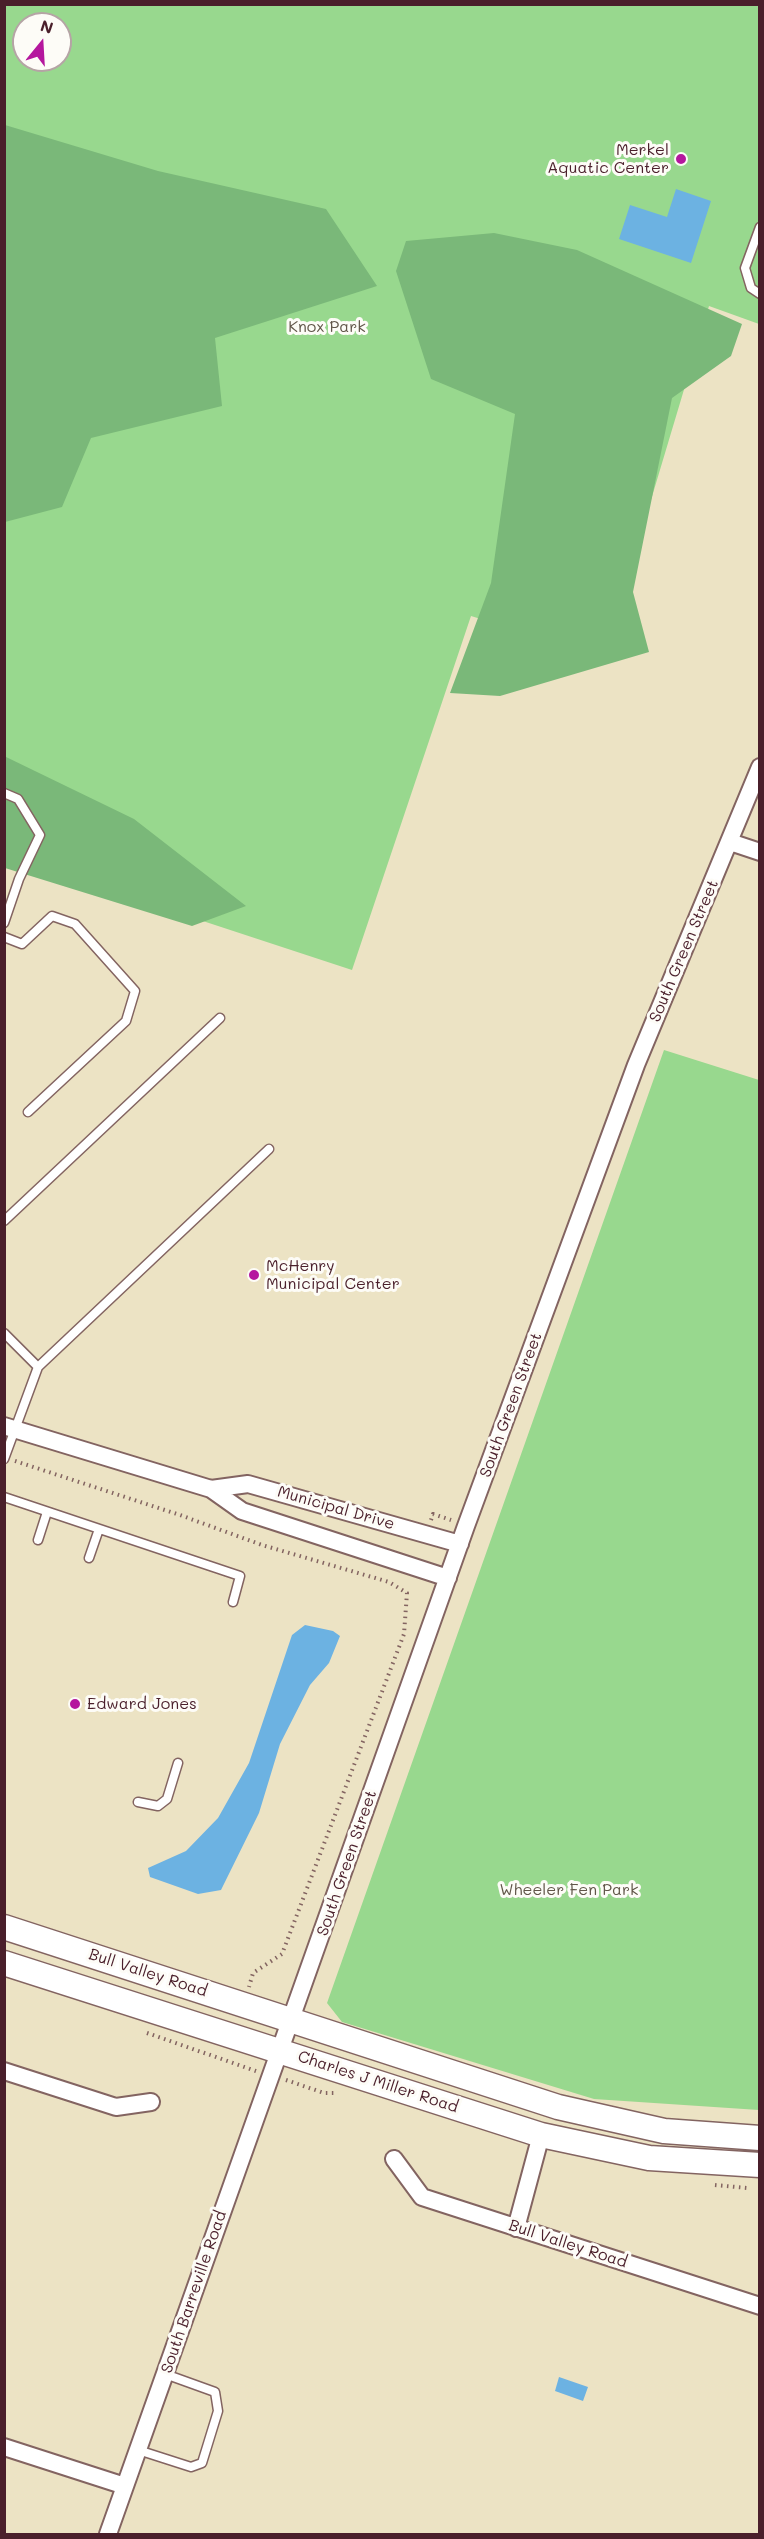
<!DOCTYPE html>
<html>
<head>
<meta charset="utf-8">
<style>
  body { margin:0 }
  #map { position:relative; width:764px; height:2539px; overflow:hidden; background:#ece3c4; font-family:Mali,sans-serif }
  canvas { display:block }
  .frame { position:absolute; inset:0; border:6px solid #4a1f2b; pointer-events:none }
  .north { position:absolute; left:12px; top:12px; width:60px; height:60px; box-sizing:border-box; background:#fdfcf7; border:2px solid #b5a4a5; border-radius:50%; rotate:18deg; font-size:16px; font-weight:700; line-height:24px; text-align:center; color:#4a1f2b }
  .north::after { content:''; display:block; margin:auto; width:21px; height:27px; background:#b5179e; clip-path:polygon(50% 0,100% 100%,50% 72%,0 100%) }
</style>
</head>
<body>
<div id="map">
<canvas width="764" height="2539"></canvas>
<div class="frame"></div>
<div class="north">N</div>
</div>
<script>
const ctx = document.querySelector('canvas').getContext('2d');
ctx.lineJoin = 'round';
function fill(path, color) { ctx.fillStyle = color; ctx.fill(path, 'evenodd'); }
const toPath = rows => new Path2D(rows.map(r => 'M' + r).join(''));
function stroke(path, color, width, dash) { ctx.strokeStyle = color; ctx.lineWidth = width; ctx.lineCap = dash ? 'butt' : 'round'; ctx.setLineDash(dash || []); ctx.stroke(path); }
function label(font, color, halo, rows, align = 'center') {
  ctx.font = font + ' Mali,sans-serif'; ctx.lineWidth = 6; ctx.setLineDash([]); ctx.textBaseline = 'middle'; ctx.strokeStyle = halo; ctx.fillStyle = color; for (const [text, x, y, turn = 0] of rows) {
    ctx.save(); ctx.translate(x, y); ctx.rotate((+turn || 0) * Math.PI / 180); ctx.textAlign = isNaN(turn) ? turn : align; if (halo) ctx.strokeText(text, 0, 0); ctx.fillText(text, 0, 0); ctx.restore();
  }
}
fill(toPath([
  [5,5,759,5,759,324,709,306,604,657,471,616,352,970,5,856],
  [24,24,60,24,60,60,24,60],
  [664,1050,759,1080,759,2110,594,2099,342,2022,327,2003]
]), '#98d88e');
fill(toPath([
  [5,125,158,171,326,209,377,286,215,338,222,406,91,438,62,507,5,522],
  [494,233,577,250,742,324,731,356,672,398,633,592,649,652,500,696,450,693,491,583,515,414,431,379,396,271,406,241],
  [4,756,134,819,246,906,192,926,5,868]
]), '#7ab879');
fill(toPath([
  [676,189,711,201,691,263,619,239,630,205,667,217],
  [305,1625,333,1631,340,1636,329,1663,310,1685,280,1744,259,1813,221,1890,198,1894,150,1877,148,1868,186,1851,218,1818,249,1763,292,1635],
  [559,2377,588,2387,583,2401,555,2391]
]), '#6cb2e2');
const lane = toPath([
  [760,227,745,268,751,288,760,294],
  [4,793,18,799,40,835,19,879,4,923],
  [4,937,22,944,52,916,75,924,135,991,126,1021,28,1112],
  [4,1221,220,1018],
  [4,1333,38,1367,4,1459],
  [38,1367,269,1149],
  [4,1497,240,1576,233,1602],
  [38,1540,47,1512],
  [89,1558,99,1529],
  [138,1802,158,1806,167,1799,178,1763],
  [138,2450,191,2467,202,2463,218,2411,215,2392,165,2374]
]);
const street = toPath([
  [730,842,760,852],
  [4,1426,211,1489,242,1511,448,1578],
  [211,1489,248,1484,460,1544],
  [4,2071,116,2107,151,2102],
  [394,2159,422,2197,760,2306],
  [516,2228,541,2135],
  [4,2447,125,2486],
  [108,2534,466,1526,636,1065,760,767]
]);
const secondary = toPath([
  [4,1927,558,2107,664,2131,760,2138],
  [4,1963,541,2135,649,2158,760,2165]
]);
stroke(lane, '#836461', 11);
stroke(street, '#836461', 20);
stroke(secondary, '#836461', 27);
stroke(toPath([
  [15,1461,180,1515,262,1545,389,1582,407,1593,404,1634,282,1954,253,1973,249,1987],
  [431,1520,433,1514,451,1520],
  [147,2033,256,2071],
  [286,2080,324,2093,337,2093],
  [715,2185,747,2188]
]), '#836461', 4, [1.5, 4.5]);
stroke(lane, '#fff', 8);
stroke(street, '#fff', 16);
stroke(secondary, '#fff', 24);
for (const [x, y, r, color] of [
  [681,159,6,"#b5179e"],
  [254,1275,6,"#b5179e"],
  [75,1704,6,"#b5179e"]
]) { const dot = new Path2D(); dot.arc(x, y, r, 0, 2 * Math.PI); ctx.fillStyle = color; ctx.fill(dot); stroke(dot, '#fdfcf7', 2); }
label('16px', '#4a1f2b', '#fdfcf7', [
  ["Merkel",669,150,"right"],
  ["Aquatic Center",669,168,"right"],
  ["McHenry",266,1266],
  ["Municipal Center",266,1284],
  ["Edward Jones",87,1704]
], 'left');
label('16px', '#615649', '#fdfcf7', [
  ["Knox Park",327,327],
  ["Wheeler Fen Park",569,1890]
]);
label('16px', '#4a1f2b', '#fdfcf7', [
  ["South Green Street",684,951,-67],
  ["South Green Street",511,1405,-70],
  ["Municipal Drive",336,1508,16],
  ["South Green Street",347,1863,-71],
  ["Bull Valley Road",148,1973,18],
  ["Charles J Miller Road",378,2082,18],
  ["Bull Valley Road",568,2244,18],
  ["South Barreville Road",194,2292,-71]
]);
</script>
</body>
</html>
